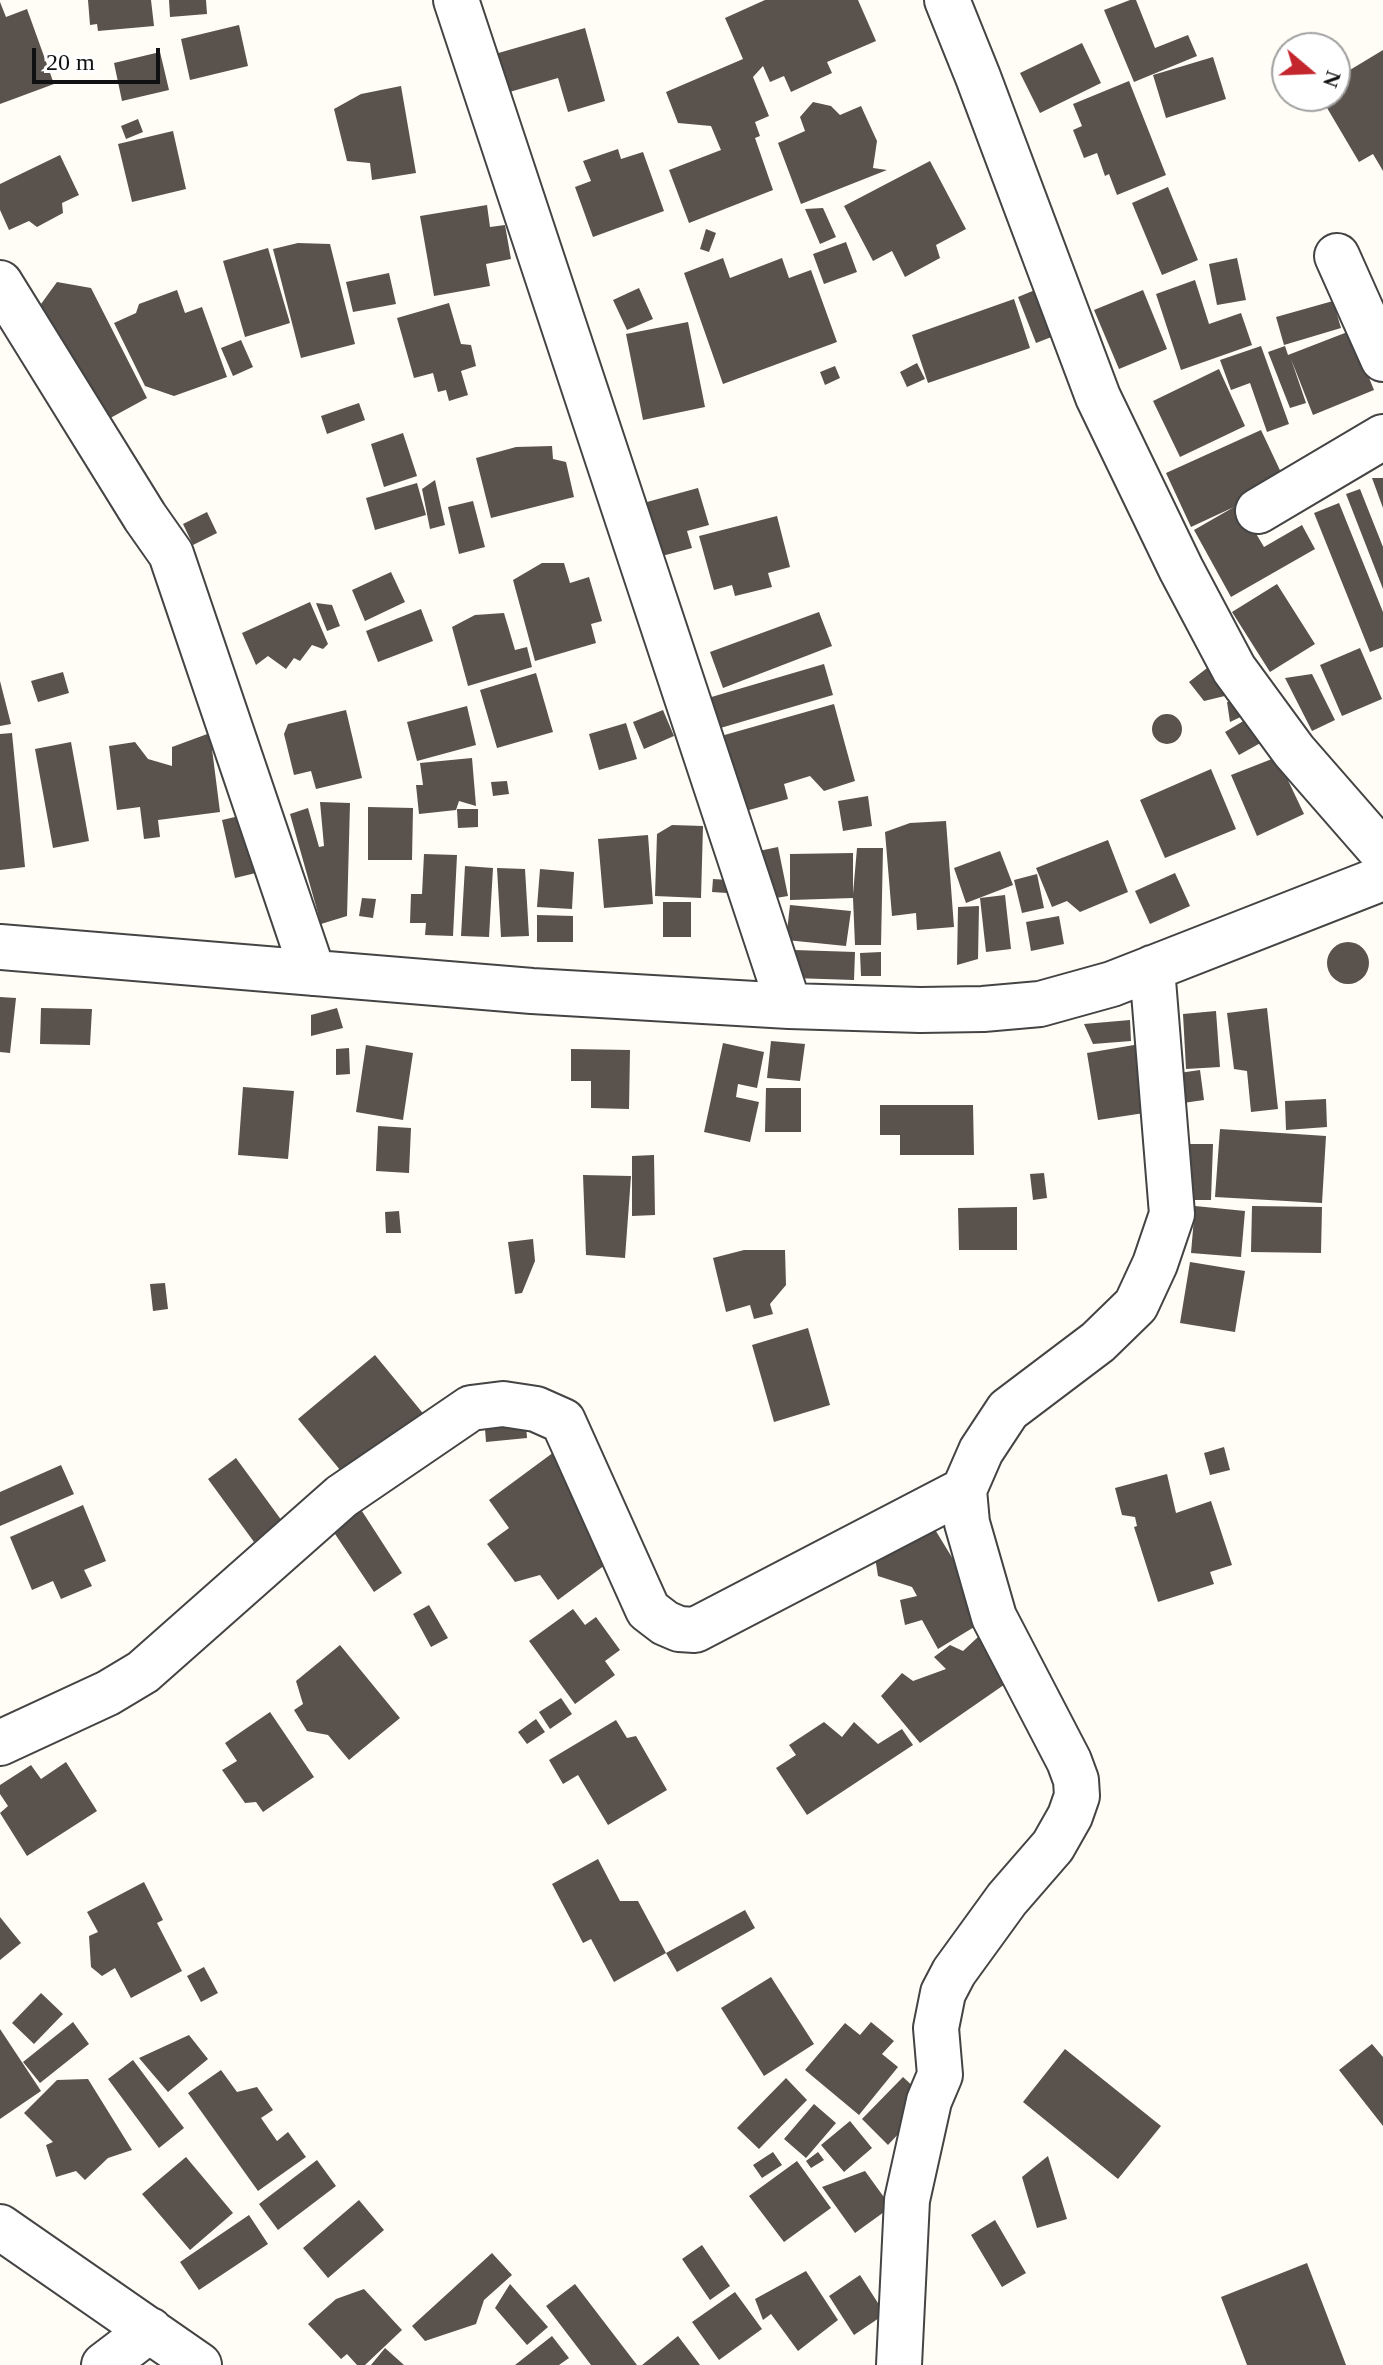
<!DOCTYPE html>
<html>
<head>
<meta charset="utf-8">
<style>
  body { margin:0 }
  #map { position:relative; width:1383px; height:2365px; overflow:hidden; background:#fffdf5; font-family:"Times New Roman",serif }
  canvas { display:block }
  .north { position:absolute; left:1271px; top:32px; width:80px; height:80px; box-sizing:border-box; background:#fff; border:2px solid #a0a0a0; border-radius:50%; rotate:109deg; font-size:22px; font-weight:700; line-height:32px; text-align:center; color:#111 }
  .north::after { content:''; display:block; margin:auto; width:28px; height:36px; background:#c4262e; clip-path:polygon(50% 0,100% 100%,50% 72%,0 100%) }
  .scale { position:absolute; left:32px; top:48px; width:128px; height:36px; box-sizing:border-box; border:4px solid #111; border-top:0; padding-left:10px; font-size:24px; line-height:28px; white-space:nowrap; color:#111; -webkit-text-stroke:6px #fff; paint-order:stroke }
</style>
</head>
<body>
<div id="map">
<canvas width="1383" height="2365"></canvas>
<div class="north">N</div>
<div class="scale">20 m</div>
</div>
<script>
const ctx = document.querySelector('canvas').getContext('2d');
ctx.lineJoin = 'round';
function fill(path, color) { ctx.fillStyle = color; ctx.fill(path, 'evenodd'); }
const toPath = rows => new Path2D(rows.map(r => 'M' + r).join(''));
function stroke(path, color, width, dash) { ctx.strokeStyle = color; ctx.lineWidth = width; ctx.lineCap = dash ? 'butt' : 'round'; ctx.setLineDash(dash || []); ctx.stroke(path); }
fill(toPath([
  [88,0,151,0,154,26,98,31,97,24,90,25],
  [169,0,206,0,207,14,170,17],
  [765,0,858,0,876,41,827,62,832,73,791,92,784,76,770,82,763,66,753,77,769,116,755,122,760,136,755,138,773,190,689,223,669,170,721,150,711,126,678,123,666,92,743,59,725,18],
  [1130,0,1136,0,1155,48,1188,35,1197,56,1134,82,1104,10],
  [0,2,6,17,27,9,54,84,0,104],
  [239,25,248,66,190,80,181,39],
  [585,28,605,101,568,112,558,78,506,93,495,54],
  [1082,43,1101,83,1040,113,1020,73],
  [1383,50,1383,171,1373,154,1359,162,1320,96,1335,96,1335,79],
  [160,52,169,90,122,101,114,63],
  [1213,57,1226,99,1166,118,1153,75],
  [1129,81,1166,175,1117,195,1109,174,1105,176,1097,153,1084,158,1073,130,1082,126,1073,104],
  [401,86,416,173,372,180,370,163,347,161,334,109,361,94],
  [813,102,831,106,840,115,861,106,877,141,873,168,887,170,801,204,778,143,805,131,800,117],
  [138,119,143,132,126,139,121,126],
  [173,131,186,189,132,202,118,144],
  [618,149,621,159,643,152,664,211,593,237,575,187,591,181,583,161],
  [60,155,79,195,62,203,63,213,37,227,29,221,9,230,0,210,0,184],
  [930,161,966,229,936,245,940,258,905,277,892,251,873,261,844,206],
  [1168,187,1198,260,1162,275,1132,203],
  [487,205,490,227,505,225,511,259,486,264,490,286,434,296,420,216],
  [823,208,836,237,820,244,805,209],
  [706,229,716,233,709,252,700,249],
  [846,242,857,272,824,284,813,254],
  [298,243,330,244,355,344,301,358,273,249],
  [268,248,290,323,245,337,223,261],
  [723,258,730,278,782,258,789,278,811,270,837,342,723,384,684,273],
  [1237,258,1246,300,1217,305,1209,264],
  [389,273,396,304,353,312,346,282],
  [1195,280,1209,324,1241,313,1252,345,1181,370,1156,294],
  [57,282,91,288,147,398,103,422,41,304],
  [639,288,653,319,627,330,613,300],
  [177,290,185,313,202,307,227,377,174,396,145,386,114,323,136,313,139,304],
  [1035,290,1054,336,1036,343,1018,297],
  [1143,290,1167,349,1119,369,1094,310],
  [1014,299,1030,348,928,383,912,335],
  [1333,301,1341,328,1284,345,1276,317],
  [449,303,461,344,471,345,476,366,461,371,468,395,449,401,446,390,438,392,433,373,414,378,397,318],
  [688,322,705,407,643,420,626,334],
  [1350,331,1374,390,1313,415,1291,359,1306,403,1290,408,1268,352,1285,346,1288,355],
  [241,340,253,367,233,376,221,348],
  [1261,346,1289,424,1267,432,1250,383,1231,390,1220,360],
  [917,363,925,379,907,387,900,372],
  [835,366,840,378,825,385,820,372],
  [1219,369,1245,426,1180,457,1153,401],
  [359,403,365,420,327,434,321,416],
  [1261,430,1286,483,1239,505,1264,547,1302,525,1315,549,1231,597,1194,530,1234,507,1191,527,1166,473],
  [403,433,417,476,384,487,371,444],
  [552,446,553,459,566,462,574,497,491,518,476,458,516,447],
  [1372,478,1383,478,1383,508],
  [435,480,445,525,430,529,422,489],
  [417,483,426,515,375,530,366,498],
  [698,488,709,525,687,531,692,548,662,556,647,502],
  [1360,489,1383,547,1383,589,1346,494],
  [473,501,485,547,459,554,448,507],
  [1339,503,1383,612,1383,647,1370,652,1314,513],
  [207,512,217,533,193,545,183,524],
  [777,516,790,567,768,573,772,587,735,596,732,585,714,590,699,536],
  [542,563,564,563,570,583,589,577,602,621,591,624,596,643,535,661,513,580],
  [391,572,405,602,365,621,352,590],
  [1277,584,1315,644,1270,672,1232,612],
  [310,602,328,644,323,649,312,645,300,661,294,658,286,669,268,656,256,665,242,633],
  [316,603,332,605,340,626,327,631],
  [421,609,433,641,378,662,366,631],
  [819,612,832,646,723,688,710,652],
  [504,613,515,650,527,647,532,667,468,686,452,627,475,615],
  [1360,648,1382,699,1342,716,1320,665],
  [824,664,833,695,717,729,708,698],
  [1211,665,1233,694,1204,701,1189,682],
  [63,672,69,693,38,702,31,681],
  [536,673,553,732,497,748,480,690],
  [1312,674,1335,720,1312,731,1285,678],
  [0,681,11,724,0,726],
  [1240,701,1247,714,1230,722,1227,702],
  [834,704,855,781,824,791,810,776,784,784,788,799,742,812,721,736],
  [467,706,476,745,417,761,407,722],
  [346,710,362,778,316,789,311,771,294,775,284,734,288,724],
  [663,710,674,736,644,749,633,722],
  '1152 729a15 15 0 1 1 30 0a15 15 0 1 1-30 0Z',
  [1250,717,1264,741,1239,755,1225,732],
  [626,723,637,759,599,770,589,734],
  [12,733,25,867,0,870,0,734],
  [210,733,220,812,158,820,160,837,144,839,140,807,117,810,109,746,135,742,148,759,172,766,172,747],
  [71,742,89,841,53,848,35,749],
  [1277,757,1304,814,1257,836,1231,775],
  [472,758,476,806,459,801,456,810,419,814,416,785,423,785,420,763],
  [1211,769,1236,829,1165,858,1140,800],
  [507,781,509,794,493,796,491,782],
  [868,796,872,826,843,831,838,801],
  [320,802,350,803,347,916,321,924,290,814,308,808,319,847,324,846],
  [368,807,413,808,412,860,368,860],
  [457,809,478,809,478,827,458,828],
  [248,814,260,872,235,878,222,820],
  [946,821,954,927,917,930,916,913,892,916,885,832,910,823],
  [672,825,703,826,701,898,655,896,657,834],
  [648,835,653,904,604,908,598,839],
  [1108,840,1128,892,1080,912,1067,901,1052,907,1036,868],
  [778,847,788,896,764,900,754,852],
  [857,848,883,848,881,945,855,945,853,898,790,900,790,854,853,853,853,894],
  [1000,851,1013,885,966,903,954,868],
  [424,854,457,855,453,936,425,935,426,923,410,923,411,894,422,894],
  [465,866,493,868,489,937,461,936],
  [497,868,525,869,529,936,501,937],
  [540,869,574,872,572,909,537,907],
  [1175,873,1190,906,1150,924,1135,891],
  [1037,874,1044,908,1022,913,1014,880],
  [713,879,728,880,727,893,712,892],
  [1005,895,1011,949,986,952,980,898],
  [362,898,376,899,373,918,359,916],
  [663,902,691,902,691,937,663,937],
  [790,905,851,911,846,946,786,940],
  [979,906,978,959,957,965,958,907],
  [537,915,573,916,573,942,537,942],
  [1059,916,1064,944,1031,951,1026,922],
  '1327 963a21 21 0 1 1 42 0a21 21 0 1 1-42 0Z',
  [794,950,855,952,854,980,793,978],
  [881,952,881,976,861,976,860,953],
  [0,997,16,998,10,1053,0,1052],
  [41,1008,92,1009,90,1045,40,1044],
  [337,1008,343,1028,311,1036,311,1015],
  [1267,1008,1278,1109,1251,1112,1247,1071,1234,1069,1227,1013],
  [1216,1011,1220,1067,1186,1069,1183,1014],
  [1130,1020,1131,1041,1093,1044,1084,1024],
  [771,1041,805,1044,800,1081,767,1078],
  [723,1043,764,1052,757,1088,738,1084,736,1097,759,1102,750,1142,704,1132],
  [1140,1044,1151,1112,1098,1120,1087,1053],
  [366,1045,413,1053,403,1120,356,1112],
  [349,1048,350,1074,336,1075,336,1049],
  [571,1049,630,1050,629,1109,591,1108,591,1081,571,1081],
  [1200,1070,1204,1100,1183,1103,1179,1073],
  [243,1087,294,1091,288,1159,238,1155],
  [766,1088,801,1088,801,1132,765,1132],
  [1326,1099,1327,1127,1286,1130,1285,1101],
  [880,1105,973,1105,974,1155,900,1155,900,1135,880,1135],
  [378,1126,411,1128,409,1173,376,1171],
  [1220,1129,1326,1136,1322,1203,1215,1197],
  [1188,1144,1213,1144,1211,1200,1187,1200],
  [654,1155,655,1215,632,1216,632,1156],
  [1044,1173,1047,1198,1033,1200,1030,1174],
  [583,1175,631,1176,625,1258,586,1255],
  [1195,1206,1245,1211,1241,1257,1191,1253],
  [1252,1206,1322,1207,1321,1253,1251,1252],
  [1017,1207,1017,1250,959,1250,958,1208],
  [399,1211,401,1233,386,1233,385,1212],
  [533,1239,535,1261,522,1293,515,1294,508,1242],
  [744,1250,785,1250,786,1285,770,1304,773,1314,754,1319,750,1305,726,1312,713,1258],
  [1190,1262,1245,1271,1235,1332,1180,1323],
  [165,1283,168,1309,153,1311,150,1284],
  [808,1328,830,1405,774,1422,752,1345],
  [375,1355,426,1417,350,1482,298,1419],
  [525,1412,527,1438,486,1442,484,1415],
  [1224,1447,1230,1470,1210,1475,1204,1453],
  [554,1452,605,1523,589,1534,609,1562,558,1600,540,1575,515,1582,487,1544,509,1528,489,1500],
  [236,1458,282,1521,254,1542,208,1479],
  [61,1465,74,1494,0,1526,0,1492],
  [1167,1474,1176,1513,1211,1501,1232,1565,1210,1572,1214,1584,1158,1602,1134,1527,1137,1526,1135,1517,1122,1515,1115,1488],
  [83,1505,106,1561,84,1570,92,1586,61,1599,53,1581,32,1590,10,1537],
  [360,1508,402,1573,374,1592,331,1528],
  [931,1523,989,1618,938,1649,922,1620,905,1625,900,1600,917,1596,912,1587,878,1576,875,1557],
  [429,1605,448,1638,431,1647,413,1614],
  [573,1609,585,1625,596,1617,620,1650,605,1661,615,1675,575,1704,529,1641],
  [978,1637,1011,1680,920,1743,881,1696,902,1673,913,1681,946,1669,934,1657,950,1645,963,1651],
  [340,1645,400,1718,349,1760,328,1735,307,1731,294,1710,303,1704,296,1681],
  [561,1698,572,1714,550,1729,539,1712],
  [270,1712,314,1777,263,1812,256,1802,245,1803,222,1770,237,1761,225,1743],
  [536,1719,545,1732,527,1744,518,1732],
  [616,1720,627,1738,636,1736,667,1790,608,1825,578,1775,563,1784,549,1760],
  [824,1722,842,1737,854,1722,878,1744,902,1729,913,1745,807,1815,776,1768,796,1755,789,1745],
  [66,1762,97,1811,27,1856,0,1813,8,1806,0,1794,0,1785,31,1765,41,1779],
  [598,1859,620,1901,638,1901,666,1953,614,1982,591,1939,583,1943,552,1884],
  [144,1882,163,1920,157,1923,182,1971,131,1998,115,1968,102,1976,91,1967,89,1936,98,1932,87,1912],
  [745,1910,755,1928,677,1972,666,1953],
  [0,1917,21,1943,0,1960],
  [204,1967,218,1993,201,2002,187,1976],
  [771,1977,814,2044,764,2076,721,2008],
  [41,1993,63,2014,34,2044,12,2023],
  [73,2022,89,2044,40,2083,23,2062],
  [871,2022,894,2041,882,2054,898,2067,859,2115,805,2070,845,2023,860,2035],
  [0,2029,41,2091,0,2119],
  [189,2035,208,2059,168,2092,139,2058],
  [1372,2044,1383,2057,1383,2126,1339,2070],
  [1065,2049,1161,2126,1118,2179,1023,2102],
  [133,2060,184,2128,159,2148,108,2079],
  [221,2070,237,2092,257,2087,273,2110,261,2118,277,2141,288,2132,306,2157,258,2191,188,2093],
  [903,2077,929,2101,888,2145,862,2119],
  [786,2078,807,2100,759,2149,737,2128],
  [88,2079,132,2150,108,2158,85,2180,76,2171,56,2177,46,2145,53,2142,24,2113,57,2080],
  [814,2104,836,2123,806,2158,784,2139],
  [850,2121,872,2148,844,2172,821,2145],
  [773,2152,782,2165,762,2178,753,2165],
  [818,2152,824,2160,811,2168,806,2161],
  [1048,2156,1067,2219,1037,2228,1022,2177],
  [186,2157,233,2213,190,2250,142,2194],
  [317,2160,336,2186,278,2230,259,2204],
  [797,2161,831,2208,784,2242,749,2196],
  [865,2171,891,2207,855,2233,822,2187],
  [359,2200,384,2230,328,2278,303,2248],
  [249,2215,268,2244,199,2290,180,2262],
  [995,2220,1026,2273,1002,2287,971,2235],
  [702,2245,730,2286,710,2300,682,2259],
  [492,2253,512,2275,484,2300,476,2324,425,2341,412,2326],
  [1307,2263,1346,2365,1247,2365,1221,2297],
  [806,2271,838,2320,798,2351,771,2314,763,2320,755,2299],
  [860,2275,885,2314,854,2335,829,2296],
  [510,2284,548,2327,527,2345,495,2308],
  [575,2284,637,2365,591,2365,546,2306],
  [364,2289,402,2330,365,2365,357,2365,347,2354,341,2359,308,2324,336,2299],
  [735,2292,762,2329,719,2360,692,2322],
  [552,2336,569,2358,559,2365,515,2365],
  [678,2336,700,2365,642,2365],
  [385,2348,404,2365,371,2365]
]), '#5a524d');
const street = toPath([
  [456,0,789,1006],
  [947,0,978,77,1098,397,1181,569,1234,669,1294,751,1383,853],
  [1337,256,1383,359],
  [0,283,145,517,171,554,313,973],
  [1258,511,1383,437],
  [0,947,532,991,789,1006,920,1010,983,1009,1040,1004,1112,984,1383,878],
  [0,1743,108,1693,143,1672,342,1496,471,1408,503,1404,536,1409,563,1421,648,1610,665,1623,679,1629,695,1630,964,1490],
  [0,2227,199,2365],
  [104,2365,150,2330],
  [899,2365,907,2200,929,2101,940,2075,936,2028,943,1993,954,1972,1007,1899,1053,1846,1070,1816,1077,1796,1076,1780,1069,1761,994,1617,967,1523,964,1490,981,1451,1008,1410,1098,1342,1136,1305,1155,1264,1172,1214,1152,968]
]);
stroke(street, '#444', 48);
stroke(street, '#fff', 44);
</script>
</body>
</html>
